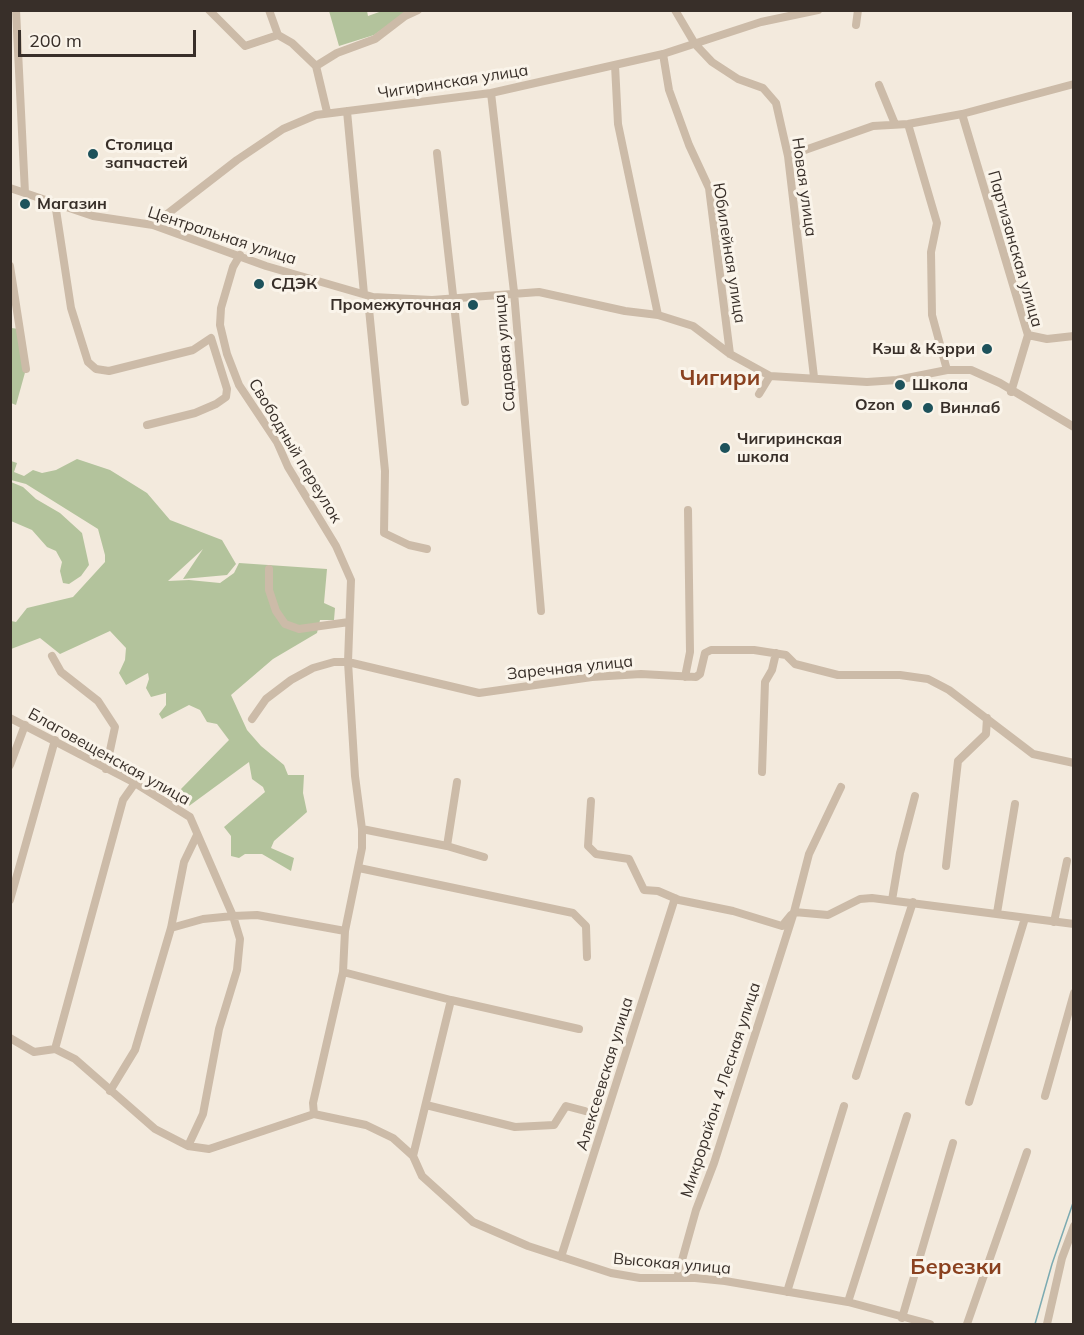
<!DOCTYPE html>
<html>
<head>
<meta charset="utf-8">
<style>
  body { margin:0 }
  #map { position:relative; width:1084px; height:1335px; overflow:hidden; background:#f3eadd; font-family:Mulish,sans-serif }
  canvas { display:block }
  .frame { position:absolute; inset:0; border:12px solid #382f29; pointer-events:none }
  .scale { position:absolute; left:18px; top:30px; width:178px; height:27px; box-sizing:border-box; border:3px solid #382f29; border-top:0; padding-left:8px; font-size:18px; line-height:21px; white-space:nowrap; color:#382f29; -webkit-text-stroke:4px #faf4ea; paint-order:stroke }
</style>
</head>
<body>
<div id="map">
<canvas width="1084" height="1335"></canvas>
<div class="frame"></div>
<div class="scale">200 m</div>
</div>
<script>
const ctx = document.querySelector('canvas').getContext('2d');
ctx.lineJoin = 'round';
function fill(path, color) { ctx.fillStyle = color; ctx.fill(path, 'evenodd'); }
const toPath = rows => new Path2D(rows.map(r => 'M' + r).join(''));
function stroke(path, color, width, dash) { ctx.strokeStyle = color; ctx.lineWidth = width; ctx.lineCap = dash ? 'butt' : 'round'; ctx.setLineDash(dash || []); ctx.stroke(path); }
function label(font, color, halo, rows, align = 'center') {
  ctx.font = font + ' Mulish,sans-serif'; ctx.lineWidth = 6; ctx.setLineDash([]); ctx.textBaseline = 'middle'; ctx.strokeStyle = halo; ctx.fillStyle = color; for (const [text, x, y, turn = 0] of rows) {
    ctx.save(); ctx.translate(x, y); ctx.rotate((+turn || 0) * Math.PI / 180); ctx.textAlign = isNaN(turn) ? turn : align; if (halo) ctx.strokeText(text, 0, 0); ctx.fillText(text, 0, 0); ctx.restore();
  }
}
fill(toPath([
  [329,11,367,11,368,16,382,11,408,11,374,35,339,46],
  [11,328,20,329,26,369,16,405,11,403],
  [77,459,110,470,147,493,170,520,222,540,236,564,227,575,183,579,203,549,168,581,189,580,220,583,234,573,239,563,327,569,324,603,335,608,334,620,320,620,317,633,273,659,231,695,247,730,261,746,284,765,288,775,304,775,303,793,307,812,274,841,271,848,294,858,291,871,262,854,245,854,239,858,231,856,231,836,224,827,265,792,263,787,252,779,249,762,189,806,191,795,185,795,181,789,229,740,217,724,207,722,200,710,189,705,162,719,159,714,166,705,166,693,151,697,146,688,149,679,148,673,126,685,119,673,125,660,126,648,110,631,60,654,40,638,11,649,11,621,16,622,27,608,73,597,105,562,105,555,98,529,26,484,11,480,11,461,17,463,14,472,24,476,33,470,42,473,56,470],
  [11,482,23,487,36,499,60,513,82,533,89,565,81,576,69,584,63,583,60,571,62,562,56,551,47,547,32,530,11,521]
]), '#b3c39c');
stroke(toPath([
  [1035,1324,1052,1264,1074,1200]
]), '#7baab1', 1.5);
stroke(toPath([
  [16,10,25,193],
  [209,10,245,46,278,35],
  [269,10,278,35,292,43,316,66],
  [675,10,695,44,712,62,738,79,763,88,776,103,788,156,814,377],
  [856,25,858,10],
  [663,54,669,90,689,145,709,188,730,354],
  [615,65,618,124,658,315],
  [879,85,895,124],
  [491,93,514,292,541,611],
  [347,111,364,294],
  [327,112,316,66,337,53,375,39,405,16,418,10],
  [962,114,1028,335,1011,392],
  [908,124,937,223,931,252,932,315,947,370],
  [437,153,465,402],
  [788,156,873,126,908,124,962,114,1074,84],
  [10,188,93,216,153,225,266,266,373,297,432,300,539,292,625,311,658,315,693,326,730,354,770,376,867,382,897,380,947,370,971,370,1000,383,1074,427],
  [55,203,71,308,88,362,96,369,109,371,193,350,211,338,227,389,226,397,216,404,195,413,147,425],
  [153,225,237,160,283,129,316,115,491,93,663,54,761,22,818,10],
  [240,255,233,267,221,308,220,325,227,354,239,385,277,442,288,467,336,546,351,580,348,662,355,776,362,829,362,848,345,931,343,972,313,1103,314,1114],
  [10,266,26,369],
  [373,297,369,309,385,471,384,533,409,545,427,549],
  [1028,335,1047,339,1074,336],
  [759,394,770,376],
  [269,569,269,590,276,611,285,624,299,629,349,622],
  [52,656,61,672,98,701,115,727,106,769],
  [685,677,690,652,688,510],
  [10,718,135,783,190,817,233,916,257,915,345,931],
  [252,719,266,699,291,680,313,668,334,662,348,662,479,693,592,677,641,674,696,677,700,674,705,653,711,650,754,650,786,655,795,664,838,675,900,675,928,679,949,690,1033,754,1074,763],
  [10,765,25,725],
  [762,772,765,682,772,670,776,653],
  [591,801,588,846,596,854,629,859,644,890,658,891,679,900,733,911,782,926,791,915],
  [362,829,447,846,484,857],
  [447,846,457,782],
  [946,866,958,761,986,734,987,718],
  [359,868,573,913,586,926,587,957],
  [10,900,55,740],
  [892,900,900,853,915,796],
  [794,912,828,915,860,899,872,898,1074,924],
  [997,913,1015,804],
  [1054,922,1067,861],
  [171,928,203,919,233,916,240,939,237,970,219,1029,203,1114,188,1146],
  [343,972,451,1000,579,1029],
  [451,1000,413,1156,422,1176,473,1222,528,1246,611,1273,640,1278,695,1278,725,1281,848,1302,930,1324],
  [10,1038,34,1052,55,1049,75,1059,155,1129,188,1146,209,1149,314,1114,366,1125,393,1138,413,1156],
  [55,1049,123,800,135,783],
  [856,1076,913,902],
  [110,1091,135,1050,171,928,184,862,197,835],
  [1045,1096,1074,993],
  [969,1102,1025,918],
  [426,1105,515,1127,554,1125,566,1106,585,1111],
  [561,1257,675,898],
  [677,1278,696,1210,714,1163,794,912,809,854,841,787],
  [787,1292,844,1106],
  [848,1302,907,1116],
  [902,1318,953,1143],
  [967,1324,1027,1152],
  [1047,1324,1062,1258,1074,1226]
]), '#ccbba8', 8);
for (const [x, y, r, color] of [
  [93,154,6,"#1d525b"],
  [25,204,6,"#1d525b"],
  [259,284,6,"#1d525b"],
  [473,305,6,"#1d525b"],
  [987,349,6,"#1d525b"],
  [900,385,6,"#1d525b"],
  [907,405,6,"#1d525b"],
  [928,408,6,"#1d525b"],
  [725,448,6,"#1d525b"]
]) { const dot = new Path2D(); dot.arc(x, y, r, 0, 2 * Math.PI); ctx.fillStyle = color; ctx.fill(dot); stroke(dot, '#faf4ea', 2); }
label('16px', '#382f29', '#faf4ea', [
  ["Чигиринская улица",453,82,-9],
  ["Новая улица",804,187,82],
  ["Центральная улица",222,236,18],
  ["Партизанская улица",1015,249,74],
  ["Юбилейная улица",729,253,81],
  ["Садовая улица",505,353,-95],
  ["Свободный переулок",295,451,59],
  ["Заречная улица",570,668,-6],
  ["Благовещенская улица",109,757,29],
  ["Алексеевская улица",605,1074,-73],
  ["Микрорайон 4 Лесная улица",721,1090,-72],
  ["Высокая улица",672,1264,5]
]);
label('bold 16px', '#382f29', '#faf4ea', [
  ["Столица",105,145],
  ["запчастей",105,163],
  ["Магазин",37,204],
  ["СДЭК",271,284],
  ["Промежуточная",461,305,"right"],
  ["Кэш & Кэрри",975,349,"right"],
  ["Школа",912,385],
  ["Ozon",895,405,"right"],
  ["Винлаб",940,408],
  ["Чигиринская",737,439],
  ["школа",737,457]
], 'left');
label('bold 22px', '#8a411f', '#faf4ea', [
  ["Чигири",720,378],
  ["Березки",956,1267]
]);
</script>
</body>
</html>
